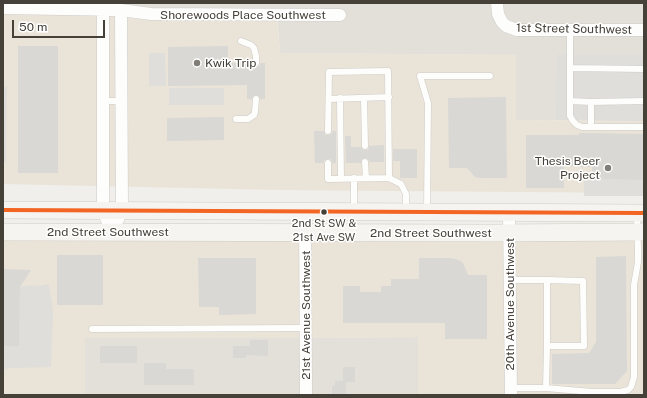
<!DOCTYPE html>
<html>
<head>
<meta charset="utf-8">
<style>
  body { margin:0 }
  #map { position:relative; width:647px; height:398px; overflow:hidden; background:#f0efeb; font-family:"Public Sans",sans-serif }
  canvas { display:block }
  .frame { position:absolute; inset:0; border:4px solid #454038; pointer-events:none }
  .scale { position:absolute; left:12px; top:20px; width:93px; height:18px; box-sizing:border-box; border:2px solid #454038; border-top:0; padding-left:5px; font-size:12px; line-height:14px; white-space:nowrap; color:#454038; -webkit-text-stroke:3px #fff; paint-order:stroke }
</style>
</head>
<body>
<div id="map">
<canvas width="647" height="398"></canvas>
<div class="frame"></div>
<div class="scale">50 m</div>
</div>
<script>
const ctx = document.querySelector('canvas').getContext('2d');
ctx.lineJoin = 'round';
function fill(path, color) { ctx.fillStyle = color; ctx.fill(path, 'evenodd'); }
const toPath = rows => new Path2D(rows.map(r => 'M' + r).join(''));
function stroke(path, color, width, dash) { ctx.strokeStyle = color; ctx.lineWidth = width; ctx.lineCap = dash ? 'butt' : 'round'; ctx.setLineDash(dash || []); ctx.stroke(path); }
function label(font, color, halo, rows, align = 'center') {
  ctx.font = font + ' "Public Sans",sans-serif'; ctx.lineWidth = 3; ctx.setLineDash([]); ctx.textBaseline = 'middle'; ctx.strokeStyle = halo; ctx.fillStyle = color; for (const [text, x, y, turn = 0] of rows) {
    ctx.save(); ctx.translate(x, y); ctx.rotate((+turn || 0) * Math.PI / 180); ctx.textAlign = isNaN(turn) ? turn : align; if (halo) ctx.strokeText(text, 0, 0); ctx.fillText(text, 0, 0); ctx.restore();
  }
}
fill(toPath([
  [3,3,644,3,644,121,515,120,516,55,280,53,277,15],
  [418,337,418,395,85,395,85,338,306,338]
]), '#e3e0d9');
fill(toPath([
  [3,14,95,15,146,20,277,21,280,53,516,55,516,120,644,121,644,193,279,190,3,184],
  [3,241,644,241,644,395,418,395,418,337,306,338,85,338,85,395,3,395]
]), '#eae3d8');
fill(toPath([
  [149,53,165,53,166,86,149,86],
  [557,54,644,54,644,121,556,120],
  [3,87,7,87,6,162,3,162],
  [169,88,224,88,224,105,169,105],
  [584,179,644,180,644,196,584,196],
  [49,284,53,311,51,367,9,368,3,370,3,346,19,346,20,287,31,285,39,286]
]), '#dfdedb');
fill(toPath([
  [18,46,58,46,58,173,18,173],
  [228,46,228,63,252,63,253,67,256,67,260,66,260,63,265,63,265,99,260,99,259,96,256,95,253,96,252,99,247,99,247,85,168,86,168,47],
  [506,97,507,178,479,178,475,177,467,168,449,168,448,98],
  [224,117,224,140,167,141,167,118],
  [314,131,324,131,325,135,328,135,332,134,332,131,336,131,336,163,332,163,331,159,328,159,324,160,324,163,315,163],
  [579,133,644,134,644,180,592,179,592,167,564,166,564,188,526,188,526,135,579,135],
  [345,136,351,136,351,147,361,147,363,150,368,150,369,146,384,145,384,162,370,162,368,159,365,158,362,159,361,163,346,163],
  [393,149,417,149,417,178,400,178,400,161,393,161],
  [57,255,103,255,103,305,57,305],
  [626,256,627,371,615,384,552,384,552,354,589,353,596,342,596,257],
  [198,258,256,258,256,314,219,315,219,307,199,307],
  [419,258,449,258,456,259,460,261,463,263,468,275,487,275,487,339,445,339,445,323,343,323,343,286,360,286,360,292,381,292,381,286,391,286,391,279,419,279],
  [3,269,31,270,20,287,19,346,3,346],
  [250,340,268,340,268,356,246,355,246,358,233,358,233,346,250,346],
  [100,346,137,346,137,363,100,363],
  [144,363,166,363,166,369,194,369,194,385,144,385],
  [343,367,355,367,355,382,346,382,346,395,332,395,332,386,335,386,335,381,343,381]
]), '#d9d8d4');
const service = toPath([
  [570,30,570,116,573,121,577,125,582,127,644,127],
  [241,41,251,45,254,48,256,56,256,63],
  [570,68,644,69],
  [340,98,341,179],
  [364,98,365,146],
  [329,99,389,97],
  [103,101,122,101],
  [570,101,591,102],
  [236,119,248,119,254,115,255,112,256,99],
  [591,127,591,102,644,101],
  [365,162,366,178],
  [328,163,328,179,389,178,388,71,329,72,328,131],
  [389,178,401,184,406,194,406,210],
  [354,211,354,178],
  [427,211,428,103,420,76,490,76],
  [510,280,547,280,583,281,584,346,547,346,547,280],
  [92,329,306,328],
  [511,388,546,388,547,346],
  [546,388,592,392,620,392,628,390,631,387,634,377,634,285,638,262,638,249,637,215]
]);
const minor = toPath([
  [497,3,498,14,502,22,506,26,517,30,644,30],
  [3,8,121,10,151,14,340,15],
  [103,9,103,211,112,232],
  [305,211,306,395],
  [509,213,511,395],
  [112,232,122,211,121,10]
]);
const secondary = toPath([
  [3,210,644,213],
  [3,232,491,233,644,232]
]);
stroke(service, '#ceccc9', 7);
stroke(minor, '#ceccc9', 13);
stroke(secondary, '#cecbc2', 18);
stroke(service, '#fdfdfc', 6);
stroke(minor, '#fdfdfc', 12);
stroke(secondary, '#f6f4f0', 17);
stroke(toPath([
  [3,210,644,213]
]), '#f26522', 4);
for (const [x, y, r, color] of [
  [197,63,4,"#817d77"],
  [608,168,4,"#817d77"],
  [324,212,3.5,"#454038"]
]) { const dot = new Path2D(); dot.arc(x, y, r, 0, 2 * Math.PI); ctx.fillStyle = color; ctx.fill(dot); stroke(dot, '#fff', 1.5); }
label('11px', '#454038', '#fff', [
  ["2nd St SW &",324,224],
  ["21st Ave SW",324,238]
]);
label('12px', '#454038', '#fff', [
  ["Shorewoods Place Southwest",243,15],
  ["1st Street Southwest",574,29,1],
  ["2nd Street Southwest",108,232],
  ["2nd Street Southwest",431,233],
  ["20th Avenue Southwest",510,304,-90],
  ["21st Avenue Southwest",306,315,-90]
]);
label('12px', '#454038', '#fff', [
  ["Kwik Trip",205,63],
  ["Thesis Beer",600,161,"right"],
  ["Project",600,175,"right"]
], 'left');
</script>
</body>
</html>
